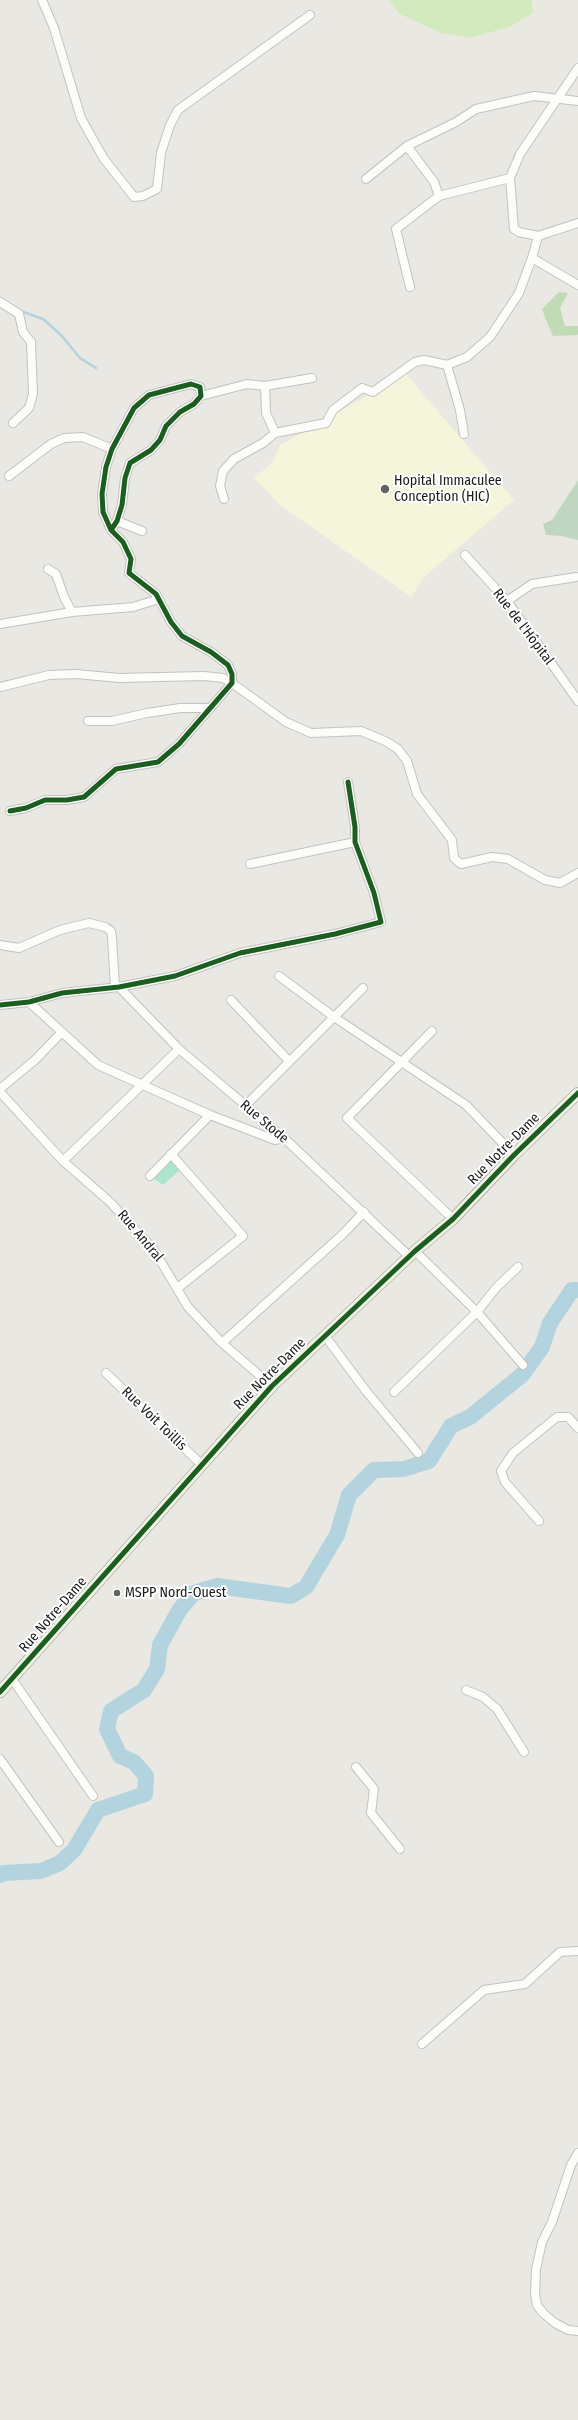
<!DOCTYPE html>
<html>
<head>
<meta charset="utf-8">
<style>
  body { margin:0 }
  canvas { display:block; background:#eae8e2 }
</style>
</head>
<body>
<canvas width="578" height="2420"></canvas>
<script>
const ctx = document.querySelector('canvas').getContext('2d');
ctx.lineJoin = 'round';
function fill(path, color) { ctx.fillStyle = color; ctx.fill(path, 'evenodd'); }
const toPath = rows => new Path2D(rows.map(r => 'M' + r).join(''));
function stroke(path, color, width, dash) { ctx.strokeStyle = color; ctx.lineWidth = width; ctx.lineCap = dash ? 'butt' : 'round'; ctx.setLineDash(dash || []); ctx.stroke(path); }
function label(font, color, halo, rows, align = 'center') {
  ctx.font = font + ' "Fira Sans Condensed",sans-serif'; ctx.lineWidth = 4; ctx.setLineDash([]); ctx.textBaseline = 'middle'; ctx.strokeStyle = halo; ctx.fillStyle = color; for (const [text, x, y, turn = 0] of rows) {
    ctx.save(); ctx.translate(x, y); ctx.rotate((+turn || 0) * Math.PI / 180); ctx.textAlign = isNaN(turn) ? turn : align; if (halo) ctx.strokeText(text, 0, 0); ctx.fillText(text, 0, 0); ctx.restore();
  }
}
fill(toPath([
  [406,374,514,500,424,577,411,597,280,505,254,478,273,462,280,445]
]), '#f4f5db');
fill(toPath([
  [388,0,532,0,533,13,509,27,470,38,441,33,400,14]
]), '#d3eabe');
fill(toPath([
  [559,292,568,293,560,308,565,326,578,326,578,335,553,336,546,320,542,309]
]), '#c0dbb5');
fill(toPath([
  [578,480,578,540,561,536,546,535,543,524,552,520]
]), '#c1d6c2');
fill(toPath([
  [171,1154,183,1167,163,1185,150,1176]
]), '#abe5d0');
stroke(toPath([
  [18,310,43,319,61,335,80,358,96,368]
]), '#b3d3df', 2.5);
stroke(toPath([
  [0,1875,4,1873,41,1871,60,1863,74,1850,98,1810,145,1794,146,1776,134,1762,120,1756,107,1729,111,1711,144,1690,157,1669,160,1645,180,1609,194,1593,217,1586,291,1596,306,1587,337,1535,349,1495,374,1470,404,1469,429,1461,451,1426,470,1417,522,1375,542,1347,550,1323,572,1290,578,1290]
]), '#b3d3df', 16);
const street = toPath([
  [42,0,54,28,81,118,104,159,134,197,143,196,157,189,161,153,170,125,178,110,310,15],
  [578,68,520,154,510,178,514,229,519,232,538,236,532,258,578,285],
  [407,146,434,182,439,196],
  [366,179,407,146,456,122,476,109,534,96,578,101],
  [538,236,578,223],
  [410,287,396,229,439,196,510,178],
  [0,302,19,314,23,332,31,342,33,394,29,408,13,423],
  [447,365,460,410,464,434],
  [265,386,312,378],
  [201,396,247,384,265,386,266,413,275,433],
  [9,476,51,444,64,438,83,437,112,449],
  [224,499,220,486,223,471,234,459,263,443,275,433,326,423,333,410,362,388,373,392,415,362,424,360,447,365,467,357,490,337,519,293,532,258],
  [117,521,142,531],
  [465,555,507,601,578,701],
  [48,569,56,574,64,597,72,612],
  [507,601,532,584,576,577],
  [0,624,72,612,133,607,159,599],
  [0,687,49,675,76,674,119,678,204,676,223,678,232,683,286,722,311,733,361,731,385,741,398,749,407,761,417,794,452,840,454,858,461,864,492,857,508,859,545,880,560,883,578,873],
  [88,721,112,721,147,713,180,708,208,708],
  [10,811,26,808,45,800,67,800,84,797,116,769,158,762,179,744,232,683,232,674,228,665,211,652,182,636,171,622,156,594,129,573,131,559,123,542,111,530,103,512,102,494,106,467,112,449,134,408,149,395,191,384,200,387,201,396,194,404,180,412,166,426,160,440,151,450,130,463,125,478,122,505,117,521,111,530],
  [250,864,355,842],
  [0,945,19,948,60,930,89,923,105,927,111,931,112,937,115,987],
  [279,976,334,1017,466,1105,514,1155],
  [119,987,179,1049,284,1138,410,1257],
  [231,1000,289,1061],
  [29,1002,98,1065,210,1115,275,1140,284,1138],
  [0,1005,29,1002,62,993,119,987,175,976,240,953,335,934,381,922,374,893,355,842,355,827,348,782],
  [432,1031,347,1118,453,1219],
  [0,1089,35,1060,61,1033],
  [0,1092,63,1161,110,1202,154,1250,188,1307,222,1343,272,1386],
  [245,1106,363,988],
  [171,1154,243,1236,179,1287],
  [63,1161,179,1049],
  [150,1176,210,1115],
  [415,1251,477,1312,496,1288,518,1267],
  [325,1336,366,1391,418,1453],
  [222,1343,342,1235,364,1212],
  [106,1373,201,1464],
  [394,1392,477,1312,523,1365],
  [539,1521,505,1482,501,1471,513,1453,557,1417,568,1417,578,1428],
  [12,1679,93,1796],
  [466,1690,483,1697,497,1709,524,1752],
  [0,1759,59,1842],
  [356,1767,374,1789,371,1813,400,1849],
  [422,2044,484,1990,525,1984,560,1952,578,1951],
  [578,2153,571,2165,552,2222,542,2242,536,2269,535,2293,537,2305,543,2313,555,2323,568,2330,578,2331]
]);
const secondary = toPath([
  [0,1692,272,1386,415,1251,453,1219,514,1155,578,1093]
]);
stroke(street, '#c2c2bf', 10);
stroke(secondary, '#90937a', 12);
stroke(street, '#fcfcfb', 8);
stroke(secondary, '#f1f2e7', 11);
stroke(toPath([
  [10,811,26,808,45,800,67,800,84,797,116,769,158,762,179,744,232,683,232,674,228,665,211,652,182,636,171,622,156,594,129,573,131,559,123,542,111,530,103,512,102,494,106,467,112,449,134,408,149,395,191,384,200,387,201,396,194,404,180,412,166,426,160,440,151,450,130,463,125,478,122,505,117,521,111,530],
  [0,1005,29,1002,62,993,119,987,175,976,240,953,335,934,381,922,374,893,355,842,355,827,348,782],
  [0,1692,272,1386,415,1251,453,1219,514,1155,578,1093]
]), '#1b5e20', 5);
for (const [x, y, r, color] of [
  [385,489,5,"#636361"],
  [117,1593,4,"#636361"]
]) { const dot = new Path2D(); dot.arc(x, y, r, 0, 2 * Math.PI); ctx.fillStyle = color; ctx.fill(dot); stroke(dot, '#fff', 1.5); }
label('14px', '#1b1b1b', '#fff', [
  ["Hopital Immaculee",394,481],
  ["Conception (HIC)",394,497],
  ["MSPP Nord-Ouest",125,1593]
], 'left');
label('14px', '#1b1b1b', '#fff', [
  ["Rue de l'Hôpital",523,627,53],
  ["Rue Stode",264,1122,40],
  ["Rue Notre-Dame",504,1149,-45],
  ["Rue Andral",140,1236,50],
  ["Rue Notre-Dame",270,1374,-45],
  ["Rue Voit Toillis",154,1419,44],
  ["Rue Notre-Dame",53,1615,-49]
]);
</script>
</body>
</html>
